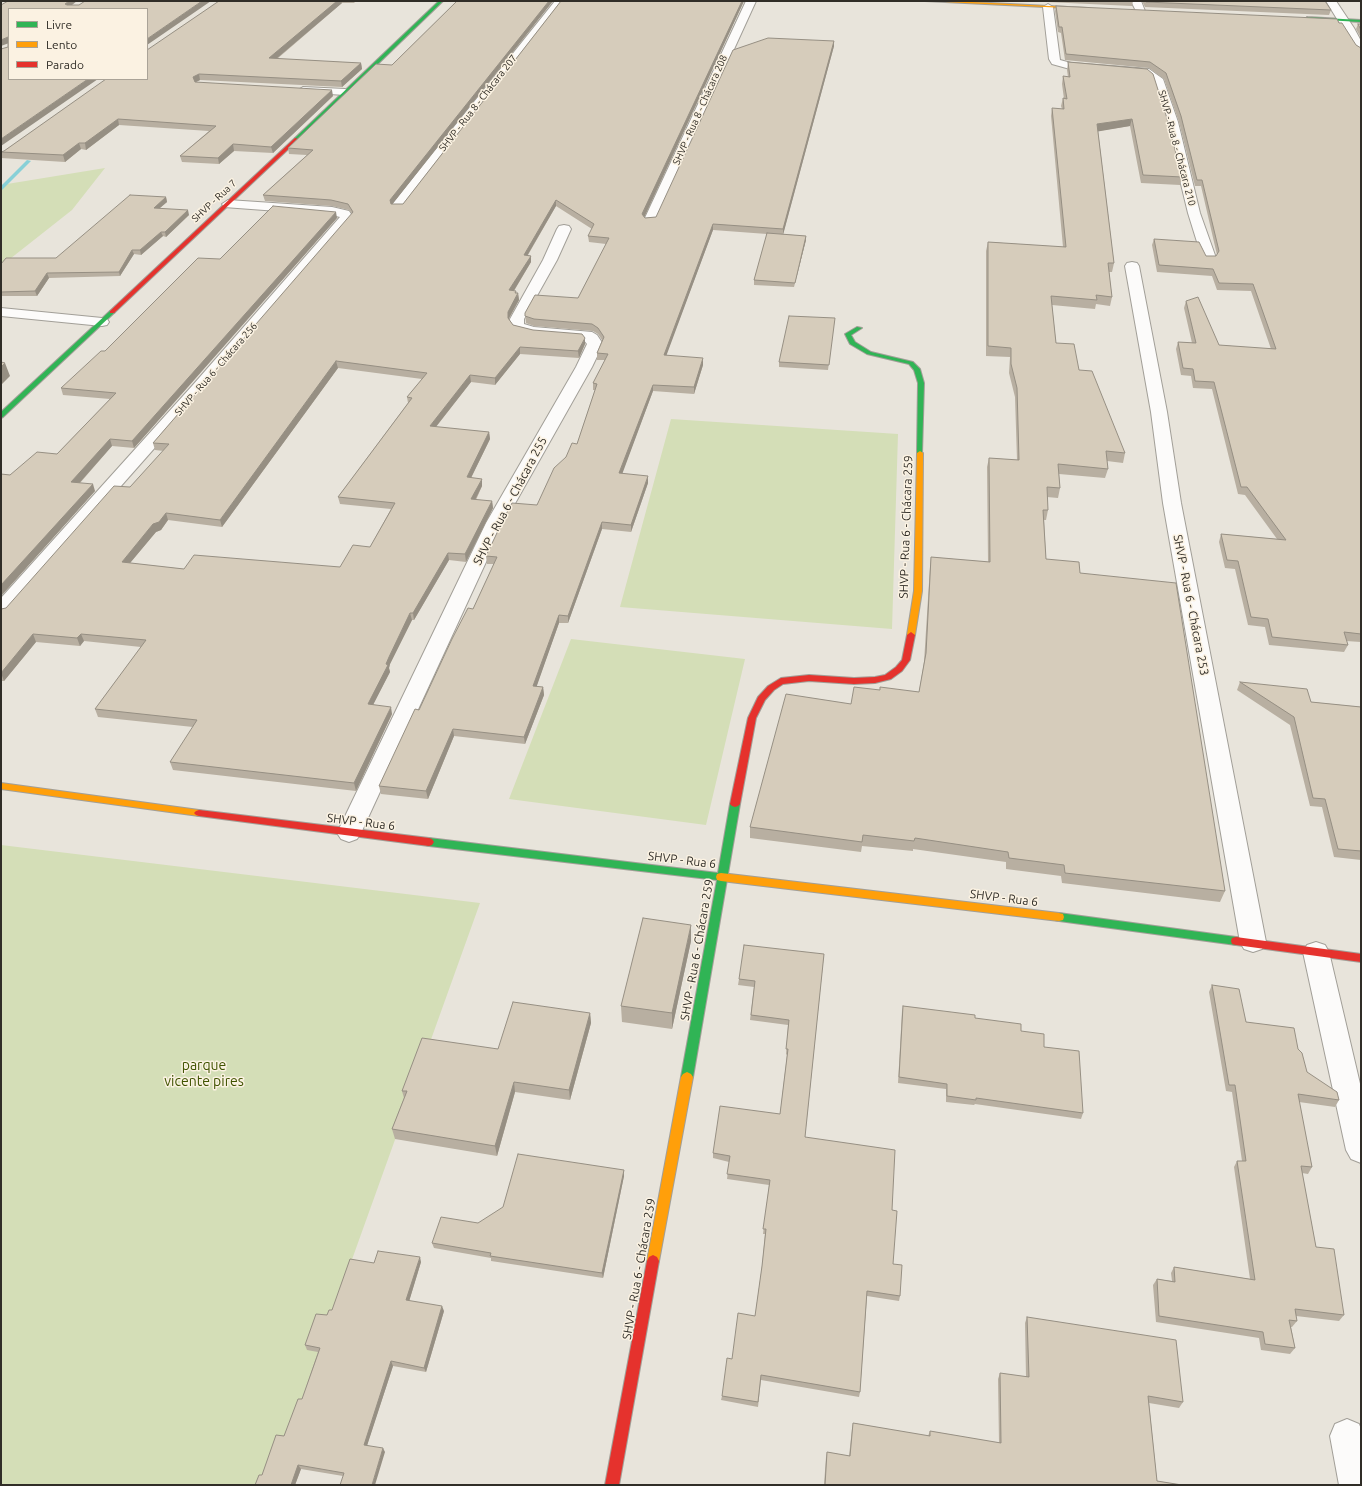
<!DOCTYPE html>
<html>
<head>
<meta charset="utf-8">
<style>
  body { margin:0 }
  #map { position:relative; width:1362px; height:1486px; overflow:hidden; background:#e8e4db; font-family:Ubuntu,sans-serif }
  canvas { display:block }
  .frame { position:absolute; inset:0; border:2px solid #302d27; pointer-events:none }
  .legend { position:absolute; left:8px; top:8px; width:140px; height:72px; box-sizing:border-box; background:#fbf2e2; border:1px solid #aaa397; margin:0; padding:5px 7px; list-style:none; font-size:12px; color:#302d27 }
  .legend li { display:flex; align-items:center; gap:8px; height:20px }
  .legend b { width:20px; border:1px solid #aaa397 }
</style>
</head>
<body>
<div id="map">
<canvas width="1362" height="1486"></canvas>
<div class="frame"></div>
<ul class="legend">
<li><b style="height:5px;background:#30b455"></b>Livre</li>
<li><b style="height:5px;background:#ff9f0a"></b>Lento</li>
<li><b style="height:5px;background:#e5322d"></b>Parado</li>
</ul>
</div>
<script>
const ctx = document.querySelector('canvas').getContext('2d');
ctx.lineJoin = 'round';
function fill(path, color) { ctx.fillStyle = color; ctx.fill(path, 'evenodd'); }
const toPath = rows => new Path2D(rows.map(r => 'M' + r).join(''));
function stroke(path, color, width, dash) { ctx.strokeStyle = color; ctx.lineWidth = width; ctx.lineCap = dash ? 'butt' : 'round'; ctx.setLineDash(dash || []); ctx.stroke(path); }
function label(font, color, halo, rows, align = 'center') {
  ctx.font = font + ' Ubuntu,sans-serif'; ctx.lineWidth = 3; ctx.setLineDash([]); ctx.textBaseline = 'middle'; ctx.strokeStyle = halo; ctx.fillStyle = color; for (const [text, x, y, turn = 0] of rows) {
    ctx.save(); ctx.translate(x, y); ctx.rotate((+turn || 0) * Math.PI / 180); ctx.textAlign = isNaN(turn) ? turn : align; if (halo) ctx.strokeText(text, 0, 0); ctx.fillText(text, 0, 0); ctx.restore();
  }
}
fill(toPath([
  [105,168,72,210,1,266,1,185],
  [671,419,898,434,892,629,620,607],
  [571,639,745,659,706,825,509,799],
  [1,845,480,903,271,1485,1,1485]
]), '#d4deb7');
fill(toPath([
  [27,160,31,161,1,191,1,186,27,160]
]), '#88d0d7');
const street = toPath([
  [555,1,565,1,403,209,393,209,392,206,393,203,555,1],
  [746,1,756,1,656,220,655,223,645,223,644,220,746,1],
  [1131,1,1141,1,1145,11,1143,13,1137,13,1131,1],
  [1326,1,1336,1,1354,28,1361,41,1361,53,1356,50,1326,1],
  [1048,4,1053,7,1060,60,1071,63,1149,69,1163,79,1178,122,1200,213,1216,258,1214,261,1204,261,1202,258,1188,213,1166,122,1153,80,1146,75,1070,69,1052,64,1049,59,1043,7,1048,4],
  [303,87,345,89,350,92,345,95,299,92,298,90,303,87],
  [228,200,332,207,349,211,353,217,204,392,8,614,1,616,1,598,192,386,340,217,332,215,224,207,222,204,228,200],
  [564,225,569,226,571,229,557,260,524,319,524,324,534,327,592,332,597,335,603,344,592,367,504,523,361,833,357,839,349,842,341,839,337,833,486,523,576,367,587,344,583,339,534,335,514,330,510,325,510,319,543,260,557,229,559,226,564,225],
  [1132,262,1137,263,1139,266,1167,412,1181,503,1266,942,1262,949,1253,952,1244,949,1240,942,1163,503,1151,412,1125,266,1127,263,1132,262],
  [1,308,102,318,107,319,109,322,107,325,102,326,1,316,1,308],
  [1316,942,1325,945,1329,952,1361,1088,1361,1163,1351,1159,1346,1150,1303,952,1307,945,1316,942],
  [1347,1419,1359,1424,1361,1429,1361,1485,1339,1485,1330,1436,1335,1424,1347,1419]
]);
const fast = toPath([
  [439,1,443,1,299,140,295,140,295,138,439,1],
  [1307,17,1361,20,1361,22,1306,19,1307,17],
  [110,311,115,312,3,417,1,418,1,412,110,311],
  [857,327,862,328,851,335,855,342,871,352,913,362,920,369,924,383,922,454,918,454,917,453,918,383,914,370,909,364,867,354,850,344,845,334,857,327],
  [735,801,738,802,740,804,693,1077,691,1080,687,1082,683,1080,681,1077,717,880,429,846,426,845,424,842,426,839,429,838,718,873,730,804,732,802,735,801],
  [1059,913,1236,937,1240,938,1241,941,1240,944,1236,945,1059,921,1055,920,1054,917,1055,914,1059,913]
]);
const slow = toPath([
  [925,1,953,1,1087,8,1085,9,925,1],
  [920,451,923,453,922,591,915,635,911,638,907,635,914,591,917,453,920,451],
  [1,783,199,810,202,811,204,813,202,815,199,816,1,789,1,783],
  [721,873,1059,913,1063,914,1064,917,1063,920,1059,921,721,881,717,880,716,877,717,874,721,873],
  [687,1072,691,1074,693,1077,659,1261,657,1265,653,1267,649,1265,647,1261,681,1077,683,1074,687,1072]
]);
const jam = toPath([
  [295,138,299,139,114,313,110,313,110,311,295,138],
  [911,632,915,635,910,660,902,671,891,679,875,683,854,684,809,681,783,684,774,690,765,700,756,718,740,804,738,806,735,807,732,806,730,804,748,718,758,697,768,686,781,678,809,675,854,678,875,677,885,675,896,667,902,660,907,635,911,632],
  [199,810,429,838,432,839,434,842,432,845,429,846,199,816,196,815,194,813,196,811,199,810],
  [1236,937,1361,954,1361,962,1236,945,1232,944,1231,941,1232,938,1236,937],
  [653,1255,657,1257,659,1261,619,1485,605,1485,647,1261,649,1257,653,1255]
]);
stroke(street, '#a29f98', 2);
stroke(fast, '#a29f98', 2);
stroke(slow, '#a29f98', 2);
stroke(jam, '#a29f98', 2);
fill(street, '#fcfbfa');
fill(fast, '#30b455');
fill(slow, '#ff9f0a');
fill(jam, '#e5322d');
fill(toPath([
  [219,1,356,1,354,3,342,3,277,59,361,63,362,69,342,87,200,80,196,82,333,96,273,153,234,151,219,164,182,162,180,156,209,131,119,125,86,150,81,149,65,162,1,158,1,152,4,151],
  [455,1,553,1,392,204,403,204,561,1,744,1,644,217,645,218,656,217,834,41,834,46,783,234,806,236,806,240,794,287,754,285,754,280,767,234,713,230,666,355,703,365,694,394,653,391,622,473,648,483,631,532,602,529,568,623,559,623,536,687,543,687,544,695,525,744,454,736,428,799,381,794,379,786,473,609,494,564,487,564,486,556,537,505,566,457,577,444,595,390,593,390,593,383,605,360,597,360,597,353,602,340,598,334,593,331,534,326,526,323,525,313,578,298,606,244,589,242,588,236,592,229,556,206,528,255,531,256,531,262,514,291,516,293,518,293,519,300,509,319,513,325,585,344,579,358,520,354,495,385,471,382,436,427,489,432,490,439,471,478,482,486,476,500,492,501,493,508,466,562,449,560,414,620,412,620,390,664,389,668,390,672,373,704,392,714,356,791,173,770,170,762,193,727,98,717,95,709,141,647,84,641,80,646,36,642,4,681,1,681,1,609,6,608,130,487,164,451,155,450,153,443,352,214,349,210,332,206,265,201,263,195,307,155,289,154,288,148,392,65,455,3],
  [338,368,422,379,407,397,408,403,338,497,340,504,391,509,370,547,340,567,184,569,130,563,156,532,161,530,168,520,222,527],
  [1047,1,1133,1,1132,6,1047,2],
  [1142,1,1325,1,1331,10,1329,15,1145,7],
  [1056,6,1356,45,1361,48,1361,642,1346,641,1348,645,1344,652,1269,645,1265,627,1248,625,1235,569,1225,568,1219,542,1221,534,1277,539,1245,495,1238,494,1212,389,1193,388,1191,376,1181,375,1176,349,1178,342,1192,343,1184,308,1186,301,1219,345,1271,349,1251,291,1217,290,1212,276,1157,272,1152,245,1154,239,1206,256,1216,256,1217,255,1201,186,1195,186,1179,122,1164,79,1149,68,1065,60,1061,33,1058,32,1055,11],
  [1358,24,1361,24,1361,38,1356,29],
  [1068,62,1147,69,1182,177,1180,185,1141,183,1130,126,1098,131,1114,263,1112,272,1109,272,1112,297,1110,306,1096,304,1095,309,1052,305,1056,343,1079,370,1125,453,1123,463,1107,461,1108,469,1105,478,1059,474,1060,488,1058,498,1047,497,1048,510,1046,520,1044,520,1046,559,1080,573,1225,891,1220,902,1062,883,1061,876,1006,869,1006,862,913,849,913,851,862,846,861,852,750,838,750,827,851,704,880,690,919,692,924,662,930,567,931,557,988,562,987,467,989,458,1017,460,1015,397,1009,373,1010,357,986,356,986,251,988,242,1063,247,1051,116,1052,108,1062,109,1061,106,1063,98,1064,99,1062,84,1063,76,1068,77,1067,70],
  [166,197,167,202,160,208,189,215,166,237,163,236,141,255,134,254,120,276,49,278,37,296,1,296,1,264,56,258],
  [337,218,134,448,112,446,80,483,95,491,1,596,1,474,10,475,57,454,110,399,63,395,61,388,220,259],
  [834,323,828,370,779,367,779,362],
  [1240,682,1311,702,1361,707,1361,860,1334,857,1322,807,1310,806,1290,725,1237,690],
  [691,941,672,1029,622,1022,621,1006],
  [824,954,805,1137,892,1210,893,1264,900,1296,899,1301,867,1296,860,1392,859,1397,761,1380,758,1407,721,1400,722,1396,732,1359,755,1316,762,1266,765,1234,763,1234,769,1185,727,1179,729,1162,713,1158,713,1153,780,1114,787,1055,786,1054,788,1025,750,1020,754,987,738,985,739,979],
  [1212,985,1246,1022,1298,1049,1307,1072,1339,1100,1335,1107,1299,1102,1312,1167,1308,1174,1302,1173,1316,1247,1344,1315,1339,1321,1296,1316,1297,1321,1292,1327,1291,1327,1295,1348,1290,1354,1261,1350,1259,1338,1156,1322,1153,1285,1157,1279,1172,1281,1171,1273,1174,1267,1250,1279,1234,1167,1237,1161,1242,1161,1232,1092,1226,1091,1209,992],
  [903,1006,975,1018,1021,1031,1044,1047,1083,1113,1081,1119,975,1104,974,1105,946,1102,946,1089,898,1083,902,1011],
  [590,1013,591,1023,570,1100,515,1092,497,1156,395,1139,392,1129,404,1098,402,1091,498,1049],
  [624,1170,624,1176,603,1278,491,1261,491,1258,434,1248,432,1243,478,1223],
  [421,1262,409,1301,444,1311,426,1372,393,1366,367,1445,385,1452,343,1476,301,1469,295,1485,262,1475,284,1436,302,1399,318,1352,307,1350,305,1345,327,1315,332,1310,374,1263],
  [1027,1317,1183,1402,1179,1408,1149,1403,1157,1481,1182,1485,824,1485,826,1457,827,1452,849,1456,852,1429,853,1423,928,1436,930,1431,999,1443,998,1379,1000,1373,1026,1377,1025,1323]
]), '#b8afa1');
fill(toPath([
  [69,1,77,1,67,9,65,4],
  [202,1,211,1,147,45,147,39],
  [337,1,341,1,342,3,270,64,269,58],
  [549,1,553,1,391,206,390,200],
  [742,1,744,1,643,220,642,214],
  [8,37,9,43,1,46,1,40],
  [834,41,834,46,783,235,783,229],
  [361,63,362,69,342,87,341,81],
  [199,74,200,80,194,83,193,77],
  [88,79,98,79,1,146,1,139],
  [332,90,333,96,273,153,271,147],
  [118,119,119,125,86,150,85,143],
  [1132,119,1130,126,1095,132,1097,124],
  [79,143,81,149,65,162,63,155],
  [233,144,234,151,219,164,218,158],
  [166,197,167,202,155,212,154,208],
  [556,200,556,206,524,261,524,255],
  [188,210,189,215,166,237,165,232],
  [336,212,337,218,134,448,132,441],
  [713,224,713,230,664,362,664,355],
  [161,232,163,236,141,255,140,250],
  [806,236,806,240,794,287,795,283],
  [132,250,134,254,120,276,119,272],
  [531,256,531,262,510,297,509,290],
  [47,273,49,278,37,296,35,291],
  [516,291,517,297,518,293,519,300,509,318,508,325,508,312],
  [585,338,585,344,579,358,578,351],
  [520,347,520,354,495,385,495,378],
  [703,358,703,365,694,394,694,387],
  [336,361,338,368,222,527,220,520],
  [5,363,10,376,1,385,1,367],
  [470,375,471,382,431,433,430,426],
  [653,385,653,391,620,480,619,473],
  [489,432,490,439,468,484,467,477],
  [110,439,112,446,74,489,71,482],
  [648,476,648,483,631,532,631,525],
  [482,479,482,486,472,506,471,499],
  [93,484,95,491,1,596,1,585],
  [492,501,493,508,466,562,465,554],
  [166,513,168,520,161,530,156,532,125,569,122,562,153,524],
  [602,522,602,529,568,623,568,616],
  [448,553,449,560,414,620,413,613],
  [410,613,412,620,390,664,389,668,390,672,370,711,368,704,386,664,389,657],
  [559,615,559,623,534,694,533,686],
  [33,634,36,642,4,681,1,673],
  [81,634,84,641,80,646,77,638],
  [543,687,544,695,525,744,524,737],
  [391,707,392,714,356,791,354,783],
  [453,729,454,736,428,799,426,791],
  [691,925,691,941,672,1029,672,1013],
  [590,1013,591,1023,570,1100,569,1090],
  [514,1082,515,1092,497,1156,495,1146],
  [624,1170,624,1176,603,1278,602,1273],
  [420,1257,421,1262,408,1305,406,1300],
  [442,1306,444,1311,426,1372,424,1368],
  [391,1361,393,1366,366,1449,364,1445],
  [383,1448,385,1452,375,1485,372,1485],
  [298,1465,301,1469,295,1485,291,1485]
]), '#968f83');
const building = toPath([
  [8,1,69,1,65,4,67,5,79,5,85,1,202,1,147,39,147,9,9,9,9,79,88,79,1,139,1,49,8,47,8,37,1,40,1,5,8,1],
  [219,1,337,1,269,58,361,63,341,81,199,74,193,77,195,82,332,90,271,147,233,144,218,158,180,156,216,126,118,119,85,143,79,143,63,155,1,152,4,151,106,79,147,79,147,50,219,1],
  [457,1,549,1,390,200,391,204,403,204,561,1,742,1,642,214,645,218,656,217,733,50,768,38,834,41,783,229,713,224,664,355,703,358,694,387,653,385,619,473,648,476,631,525,602,522,568,616,559,615,533,686,543,687,524,737,453,729,426,791,379,786,415,709,419,710,452,639,468,608,473,609,497,557,486,556,505,516,512,503,537,505,554,468,566,457,572,443,577,444,597,384,593,383,608,354,597,353,604,337,598,328,592,324,534,319,525,316,525,313,535,295,578,298,609,238,588,236,594,224,556,200,524,255,531,256,509,290,516,291,515,293,518,293,508,312,508,318,513,325,533,330,582,334,585,338,578,351,520,347,495,378,470,375,430,426,489,432,467,477,482,479,471,499,492,501,465,554,448,553,413,613,410,613,389,657,386,664,388,665,368,704,391,707,354,783,170,762,197,720,95,709,146,640,81,634,77,638,33,634,1,673,1,609,6,608,114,486,130,487,169,444,153,443,353,212,348,204,331,200,263,195,313,150,288,148,376,64,392,65,457,1],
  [336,361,427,373,407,397,412,398,338,497,395,503,370,547,353,545,340,567,194,555,184,569,122,562,153,524,159,522,166,513,220,520,336,361],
  [1146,1,1325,1,1331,10,1146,2,1146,1],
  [1056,6,1337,19,1339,23,1342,23,1356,45,1361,48,1361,634,1344,632,1348,645,1272,637,1268,619,1251,617,1238,561,1227,560,1221,534,1286,540,1247,487,1241,487,1214,382,1195,381,1193,369,1183,368,1178,342,1196,343,1186,301,1198,297,1219,345,1276,349,1253,284,1219,283,1213,269,1159,265,1154,239,1199,242,1206,256,1216,256,1219,251,1202,180,1197,180,1181,116,1166,73,1150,62,1066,54,1062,27,1059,27,1056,6],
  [1358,24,1361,24,1361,30,1358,24],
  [1068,62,1147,69,1153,74,1166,115,1182,177,1143,175,1132,119,1097,124,1114,263,1108,263,1112,297,1096,295,1097,300,1051,296,1056,343,1074,344,1079,370,1092,371,1125,453,1106,451,1108,469,1058,464,1060,488,1047,487,1048,510,1043,510,1046,559,1079,562,1080,573,1176,583,1225,891,1065,873,1064,865,1009,858,1008,852,915,838,914,841,863,835,862,842,750,827,786,694,851,704,854,687,880,690,880,687,919,692,926,653,931,557,990,562,989,458,1019,460,1017,388,1011,364,1011,348,988,346,988,242,1066,247,1052,108,1064,109,1063,98,1067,99,1063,76,1070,77,1068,62],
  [130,195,166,197,154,208,188,210,165,232,161,232,140,250,132,250,119,272,47,273,35,291,1,292,1,264,6,258,56,258,130,195],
  [273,206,336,212,132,441,110,439,71,482,93,484,1,585,1,474,10,475,37,452,57,454,116,393,61,388,101,351,105,351,198,258,220,259,273,206],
  [767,233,806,236,795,283,754,280,767,233],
  [789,316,835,318,829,365,779,362,789,316],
  [1,362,5,363,1,367,1,362],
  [1240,682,1307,689,1311,702,1361,707,1361,851,1338,849,1325,799,1313,798,1294,717,1240,682],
  [643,918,691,925,672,1013,621,1006,643,918],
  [744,945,824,954,805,1137,895,1150,892,1210,897,1211,893,1264,902,1265,900,1296,867,1291,860,1392,761,1375,758,1402,722,1396,727,1358,732,1359,738,1313,755,1316,762,1266,766,1229,763,1229,770,1180,727,1174,730,1156,713,1153,720,1106,780,1114,788,1049,786,1049,789,1020,751,1015,755,981,739,979,744,945],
  [1212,985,1239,989,1246,1022,1294,1028,1298,1049,1302,1053,1307,1072,1337,1092,1339,1100,1298,1094,1312,1167,1301,1166,1316,1247,1334,1249,1344,1315,1295,1309,1297,1321,1289,1320,1295,1348,1265,1344,1263,1332,1159,1316,1157,1279,1175,1282,1174,1267,1255,1280,1237,1161,1246,1161,1235,1085,1229,1085,1212,985],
  [513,1002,590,1013,569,1090,514,1082,495,1146,392,1129,407,1091,402,1091,422,1038,498,1049,513,1002],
  [903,1006,975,1015,975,1018,1021,1024,1021,1031,1044,1034,1044,1047,1079,1051,1083,1113,976,1098,976,1100,947,1096,947,1084,899,1077,903,1006],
  [518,1154,624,1170,602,1273,490,1256,491,1253,432,1243,441,1217,478,1223,503,1207,518,1154],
  [378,1251,420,1257,406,1300,442,1306,424,1368,391,1361,364,1445,383,1448,372,1485,340,1485,344,1473,298,1465,291,1485,255,1485,259,1475,262,1475,276,1435,284,1436,298,1399,302,1399,320,1348,305,1345,316,1314,327,1315,329,1310,332,1310,350,1259,374,1263,378,1251],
  [1027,1317,1176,1340,1183,1402,1148,1396,1157,1481,1182,1485,825,1485,827,1452,850,1456,853,1423,930,1436,930,1431,1001,1443,1000,1373,1029,1377,1027,1317]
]);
fill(building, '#d6ccbb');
stroke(building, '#968f83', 1);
label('10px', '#302d27', '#fbf2e2', [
  ["SHVP - Rua 8 - Chácara 207",478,103,-52],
  ["SHVP - Rua 8 - Chácara 208",700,110,-66],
  ["SHVP - Rua 8 - Chácara 210",1177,148,75],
  ["SHVP - Rua 7",214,201,-43],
  ["SHVP - Rua 6 - Chácara 256",216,369,-49]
]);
label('12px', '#302d27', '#fbf2e2', [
  ["SHVP - Rua 6 - Chácara 255",510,501,-62],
  ["SHVP - Rua 6 - Chácara 259",906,527,-88],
  ["SHVP - Rua 6 - Chácara 253",1191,605,79],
  ["SHVP - Rua 6",361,822,7],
  ["SHVP - Rua 6",682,860,7],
  ["SHVP - Rua 6",1004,898,7],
  ["SHVP - Rua 6 - Chácara 259",697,950,-80],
  ["SHVP - Rua 6 - Chácara 259",639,1269,-80]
]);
label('14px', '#405300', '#fbf2e2', [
  ["parque",204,1065],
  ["vicente pires",204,1081]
]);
</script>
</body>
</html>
